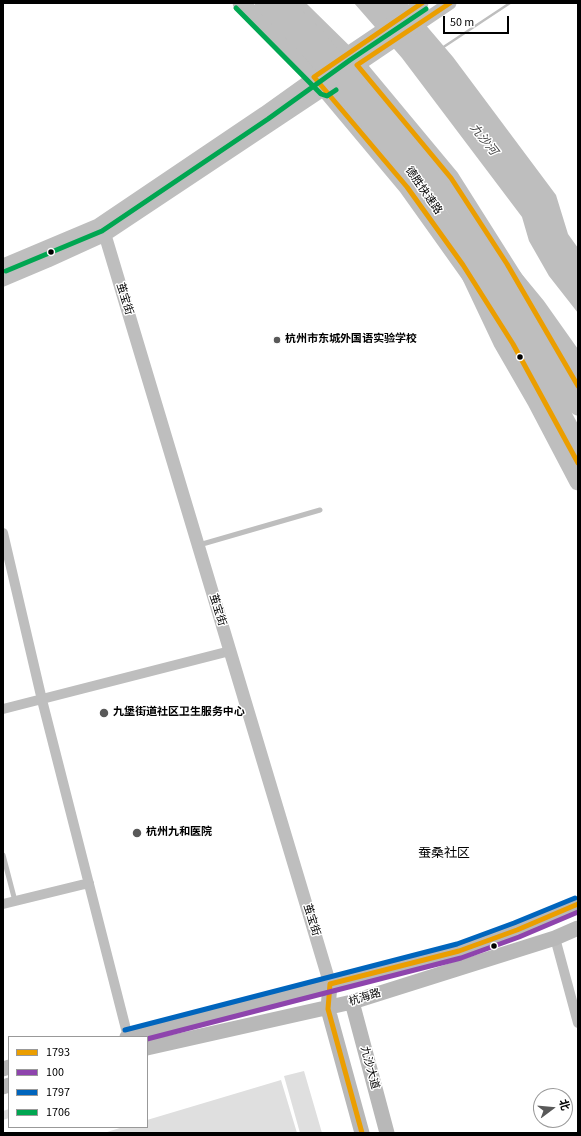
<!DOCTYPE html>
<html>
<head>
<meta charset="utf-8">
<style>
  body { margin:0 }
  #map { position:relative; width:581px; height:1136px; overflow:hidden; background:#fff; font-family:"Source Sans 3","Noto Sans SC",sans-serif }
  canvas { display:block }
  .frame { position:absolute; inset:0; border:4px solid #000; pointer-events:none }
  .legend { position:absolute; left:8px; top:1036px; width:140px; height:92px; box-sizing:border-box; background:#fff; border:1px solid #999; margin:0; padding:5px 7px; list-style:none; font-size:12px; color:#000 }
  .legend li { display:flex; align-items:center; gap:8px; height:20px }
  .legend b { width:20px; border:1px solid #999 }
  .north { position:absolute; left:533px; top:1088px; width:40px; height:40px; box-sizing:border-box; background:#fff; border:1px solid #999; border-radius:50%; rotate:74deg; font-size:11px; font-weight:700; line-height:16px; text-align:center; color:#000 }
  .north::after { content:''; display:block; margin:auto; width:14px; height:18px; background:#595959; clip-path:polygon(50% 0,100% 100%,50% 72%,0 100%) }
  .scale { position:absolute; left:443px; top:16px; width:66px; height:18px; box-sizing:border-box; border:2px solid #000; border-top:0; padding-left:5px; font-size:12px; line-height:14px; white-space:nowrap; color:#000; -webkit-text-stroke:3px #fff; paint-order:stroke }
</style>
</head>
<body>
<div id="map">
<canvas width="581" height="1136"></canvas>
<div class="frame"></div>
<ul class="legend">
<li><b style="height:5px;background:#eb9e00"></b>1793</li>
<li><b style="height:5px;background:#8e44ad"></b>100</li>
<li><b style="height:5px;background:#0065bd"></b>1797</li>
<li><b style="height:5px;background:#00a651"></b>1706</li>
</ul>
<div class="north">北</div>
<div class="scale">50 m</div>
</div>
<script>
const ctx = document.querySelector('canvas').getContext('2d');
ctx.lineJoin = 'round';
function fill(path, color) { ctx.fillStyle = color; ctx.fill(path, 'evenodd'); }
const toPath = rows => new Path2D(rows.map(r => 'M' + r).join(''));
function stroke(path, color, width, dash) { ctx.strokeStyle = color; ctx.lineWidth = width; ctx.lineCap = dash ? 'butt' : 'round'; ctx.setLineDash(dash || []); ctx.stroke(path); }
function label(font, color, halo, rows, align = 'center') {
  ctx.font = font + ' "Source Sans 3","Noto Sans SC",sans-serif'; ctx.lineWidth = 3; ctx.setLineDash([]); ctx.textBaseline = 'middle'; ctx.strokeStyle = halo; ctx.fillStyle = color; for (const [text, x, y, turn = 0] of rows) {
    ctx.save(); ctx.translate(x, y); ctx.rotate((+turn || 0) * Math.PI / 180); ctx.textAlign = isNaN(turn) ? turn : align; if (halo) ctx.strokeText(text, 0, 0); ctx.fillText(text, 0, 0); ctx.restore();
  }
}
fill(toPath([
  [354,3,407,3,453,57,556,195,568,234,578,248,578,313,549,276,529,241,522,217,402,58]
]), '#bebebe');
stroke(toPath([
  [442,48,510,3]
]), '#bebebe', 2.5);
fill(toPath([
  [304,1071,322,1133,300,1133,284,1076],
  [281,1080,297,1133,104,1133,123,1127,147,1127,147,1120],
  [9,1109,9,1118,3,1120,3,1111]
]), '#dfdfdf');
stroke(toPath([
  [199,545,320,510],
  [3,855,15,901]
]), '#bebebe', 5);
stroke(toPath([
  [3,533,42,700,128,1037],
  [3,709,230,651],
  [3,904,89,883],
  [555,938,578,1023]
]), '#bebebe', 10);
stroke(toPath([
  [339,59,422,3],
  [351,70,450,3],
  [105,235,330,984],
  [3,265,98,225,264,113,320,73],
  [3,280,48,261,105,235,332,84]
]), '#bebebe', 13);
stroke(toPath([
  [330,984,328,1009,362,1133],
  [352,1002,387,1133],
  [127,1037,459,951,517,930,578,904],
  [147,1048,352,1002,555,938,578,928],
  [3,1069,9,1067],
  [3,1087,9,1085]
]), '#b8b8b8', 15);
stroke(toPath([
  [241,3,325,89,407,187,474,281],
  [300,9,357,65,451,178,518,284],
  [494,314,513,344,544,400],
  [546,330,578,386],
  [560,430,578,463]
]), '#bebebe', 17);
stroke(toPath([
  [263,3,314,55,401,161,481,274,528,350,578,442],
  [283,3,321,42,415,153,451,202,496,267,550,357,578,407],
  [467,269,502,343,536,402,578,482],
  [509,272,537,306,571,354,578,367]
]), '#bebebe', 17);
stroke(toPath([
  [422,3,314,77,407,187,463,265,513,344,578,463],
  [450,3,357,65,451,178,507,264,578,386],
  [362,1133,328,1009,330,984,459,951,517,930,578,904]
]), '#eb9e00', 5);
stroke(toPath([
  [147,1039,461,958,519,937,578,912]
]), '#8e44ad', 5);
stroke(toPath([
  [125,1030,457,944,514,923,575,898]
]), '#0065bd', 5);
stroke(toPath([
  [236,8,321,94,327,96,336,90],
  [6,271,102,231,268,119,350,60,426,9]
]), '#00a651', 5);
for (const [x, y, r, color] of [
  [51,252,3.5,"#000"],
  [277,340,4,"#595959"],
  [520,357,3.5,"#000"],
  [104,713,5,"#595959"],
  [137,833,5,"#595959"],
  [494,946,3.5,"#000"]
]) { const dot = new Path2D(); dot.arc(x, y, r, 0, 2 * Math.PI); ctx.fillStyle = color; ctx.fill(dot); stroke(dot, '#fff', 1.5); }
label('11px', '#000', '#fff', [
  ["德胜快速路",423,191,55],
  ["茧宝街",124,299,73],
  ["茧宝街",217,610,73],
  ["茧宝街",311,920,73],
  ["杭海路",365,998,-17],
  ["九沙大道",369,1068,75]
]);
label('bold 11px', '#000', '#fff', [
  ["杭州市东城外国语实验学校",285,340],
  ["九堡街道社区卫生服务中心",113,713],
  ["杭州九和医院",146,833]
], 'left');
label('italic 12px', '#434343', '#fff', [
  ["九沙河",483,140,52]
]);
label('13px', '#000', '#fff', [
  ["蚕桑社区",444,854]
]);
</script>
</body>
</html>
